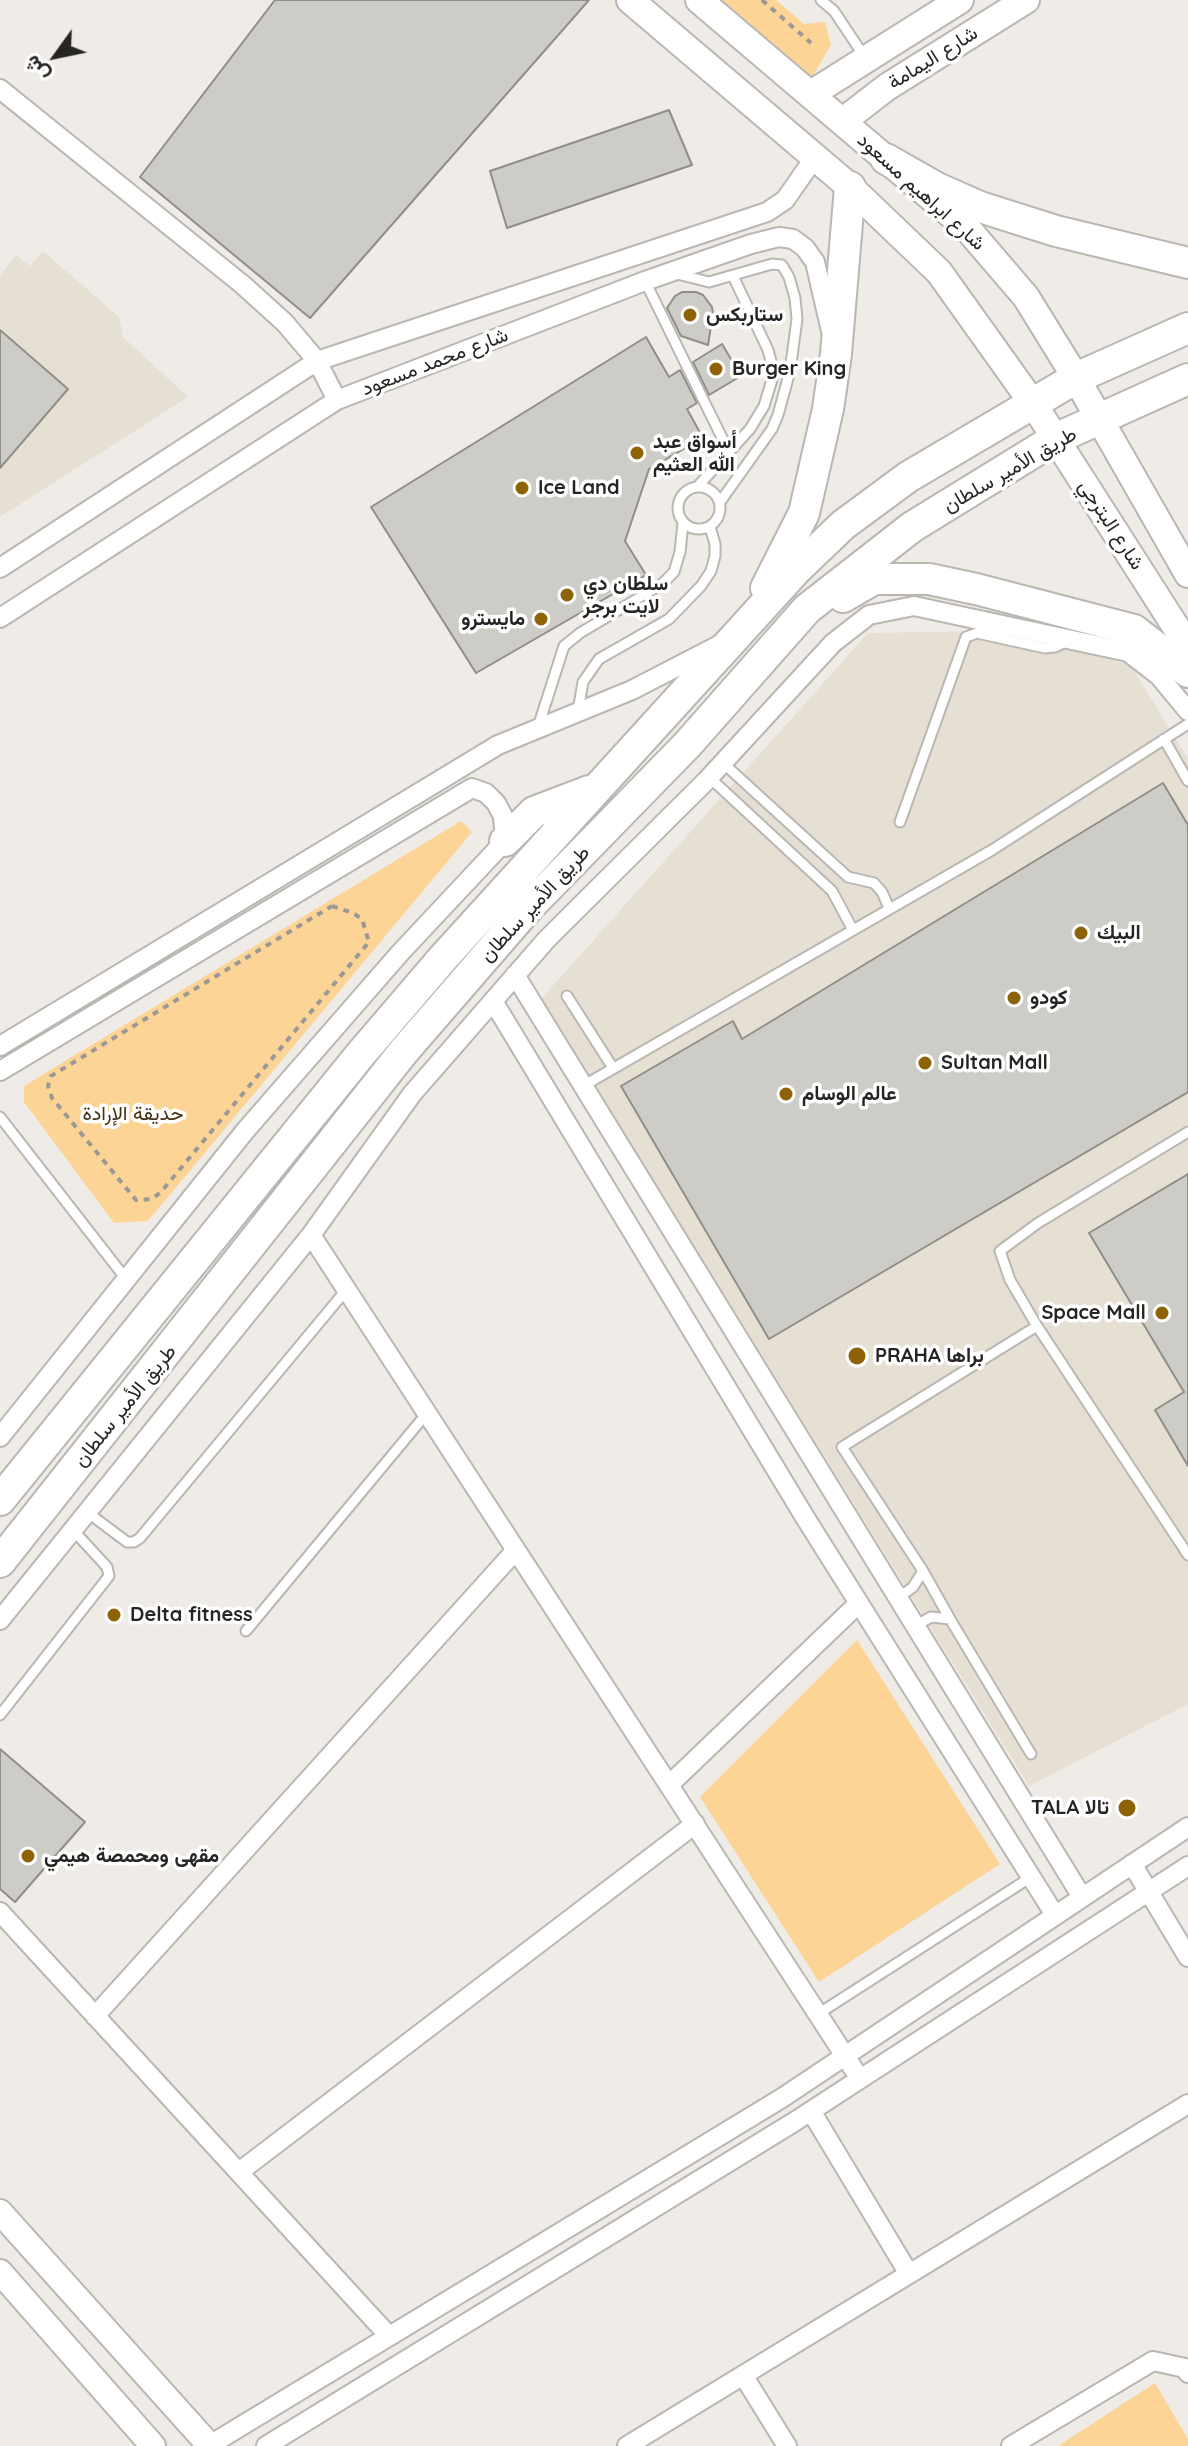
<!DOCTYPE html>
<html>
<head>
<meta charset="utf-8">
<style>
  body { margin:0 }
  #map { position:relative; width:1188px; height:2446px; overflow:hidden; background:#efebe7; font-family:Quicksand,Vazirmatn,sans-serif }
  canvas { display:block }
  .north { position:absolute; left:16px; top:16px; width:80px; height:80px; -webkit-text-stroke:6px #fff; paint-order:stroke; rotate:237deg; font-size:22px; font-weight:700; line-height:32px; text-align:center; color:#262523 }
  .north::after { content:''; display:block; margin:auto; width:28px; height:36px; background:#262523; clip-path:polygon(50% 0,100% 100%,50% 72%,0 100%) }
</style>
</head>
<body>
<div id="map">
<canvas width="1188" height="2446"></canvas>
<div class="north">ش</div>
</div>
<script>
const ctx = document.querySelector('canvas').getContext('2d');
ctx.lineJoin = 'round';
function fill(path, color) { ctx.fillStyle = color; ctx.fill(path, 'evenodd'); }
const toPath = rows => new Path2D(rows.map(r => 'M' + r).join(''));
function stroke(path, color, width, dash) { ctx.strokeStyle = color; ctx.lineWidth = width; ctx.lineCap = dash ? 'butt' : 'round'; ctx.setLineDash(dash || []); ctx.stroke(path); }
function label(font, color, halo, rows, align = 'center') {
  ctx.font = font + ' Quicksand,Vazirmatn,sans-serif'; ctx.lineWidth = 7; ctx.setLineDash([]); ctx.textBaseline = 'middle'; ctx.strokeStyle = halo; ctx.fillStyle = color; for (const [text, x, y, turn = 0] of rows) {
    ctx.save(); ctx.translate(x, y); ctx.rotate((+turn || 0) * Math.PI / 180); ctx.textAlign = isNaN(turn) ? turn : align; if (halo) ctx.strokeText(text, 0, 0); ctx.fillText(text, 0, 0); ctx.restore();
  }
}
fill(toPath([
  [43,251,119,317,123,337,188,397,0,517,0,275,16,255,30,266],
  [989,631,1130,665,1188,758,1188,1704,1029,1786,541,999,868,633]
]), '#e6dfd4');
fill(toPath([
  [721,0,776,0,804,24,825,22,831,45,812,77],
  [461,821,472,832,148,1221,114,1223,24,1102,24,1086],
  [857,1640,1000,1864,819,1982,700,1797],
  [1155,2383,1188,2439,1188,2446,1058,2446]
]), '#fcd495');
const building = toPath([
  [275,0,589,0,310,318,140,177,275,0],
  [669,110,692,165,507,228,490,171,669,110],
  [682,292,696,292,703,295,712,307,713,314,708,345,681,336,667,308,675,296,682,292],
  [0,330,68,389,0,468,0,330],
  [646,337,669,377,680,370,697,403,687,409,703,438,649,469,625,541,646,575,476,673,371,507,646,337],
  [722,344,741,376,709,395,693,362,722,344],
  [1163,783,1188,825,1188,1092,769,1339,621,1086,733,1021,742,1039,1163,783],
  [1188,1174,1188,1466,1155,1410,1184,1392,1089,1233,1188,1174],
  [0,1749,85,1822,15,1902,0,1889,0,1749]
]);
fill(building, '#ceccc7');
stroke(building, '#908e89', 2);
const service = toPath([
  [821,0,834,11,864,56],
  [677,274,709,282,772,264,782,265,789,277,795,298,797,319,790,371,778,415,772,429,720,502],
  [645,281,729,452],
  [698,486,750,429,764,406,774,373,768,350,733,276],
  '678 508a21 21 0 1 1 42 0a21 21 0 1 1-42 0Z',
  [578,711,583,682,599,659,669,619,701,586,711,571,715,556,715,544,710,527],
  [538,727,564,646,580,633,662,584,674,572,680,552,683,523],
  [1164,739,1188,781],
  [723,763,848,877,874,883,882,892,889,908],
  [709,777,832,891,853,930],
  [900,822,966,637,977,633,1045,648,1055,647,1066,642],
  [567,996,613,1068],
  [583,1086,992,850,1188,724],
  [0,1117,126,1279],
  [1037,1326,1010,1280,1000,1251,1038,1223,1188,1132],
  [87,1512,127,1542,134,1542,140,1538,347,1289],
  [923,1571,842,1447,1037,1326,1188,1555],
  [895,1592,905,1593,913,1587,923,1571,950,1619,931,1617,915,1626],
  [950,1619,1031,1754],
  [246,1631,427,1413],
  [0,1715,109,1576,107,1567,73,1530],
  [818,2014,1031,1877]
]);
const minor = toPath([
  [0,89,243,285,285,323,317,361,337,400],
  [0,568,317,361,767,212,785,200,815,157],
  [0,618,337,400,645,281,751,244,779,237,793,239,805,248,815,262,831,331],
  [515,975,1082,1897],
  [493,1001,806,1519,1055,1915],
  [0,1046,498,745,632,690,719,645],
  [0,1071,472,788,486,793,496,803,503,816,505,841,400,953,245,1131,0,1437],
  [311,1235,860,2079],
  [0,1620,311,1235,412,1094,547,939,706,781,833,643,869,615,914,606,1128,652,1159,676,1188,711],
  [669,1785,859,1603],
  [1132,1864,1188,1957],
  [0,1912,389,2336],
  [95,2016,516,1550],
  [811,2111,909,2274],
  [239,2172,695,1824],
  [743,2375,787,2446],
  [210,2445,782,2098,1188,1827],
  [266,2446,794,2122,1188,1866],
  [627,2446,1188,2104],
  [1011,2446,1153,2361,1185,2368,1188,2373]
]);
const tertiary = toPath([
  [0,2212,210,2446],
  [0,2272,153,2446]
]);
const secondary = toPath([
  [630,0,850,187,939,272,1034,405,1188,646],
  [699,0,966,227,1026,297,1076,378,1188,574],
  [811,94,960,0],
  [843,121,887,87,1026,0]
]);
const primary = toPath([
  [886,159,937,188,980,207,1056,231,1188,263],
  [766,588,804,513,828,409,836,354,850,187],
  [843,597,874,579,929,579,976,589,1134,630,1188,672],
  [505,841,534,812,589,791],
  [0,1500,360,1055,443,958,796,570,843,525,908,477,1076,378,1188,328],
  [0,1562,404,1051,527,909,687,745,807,609,912,527,1055,439,1188,379]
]);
stroke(service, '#bab7b3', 13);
stroke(minor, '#bab7b3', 22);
stroke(tertiary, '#bab7b3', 28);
stroke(secondary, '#bab7b3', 30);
stroke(primary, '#bab7b3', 34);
stroke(toPath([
  [762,0,811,43],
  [332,906,353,913,362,919,369,942,161,1192,152,1199,136,1200,52,1098,48,1086,51,1076,332,906]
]), '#9b9895', 4, [6, 6]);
stroke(service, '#fff', 9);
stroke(minor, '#fff', 18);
stroke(tertiary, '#fff', 24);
stroke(secondary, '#fff', 26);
stroke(primary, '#fff', 30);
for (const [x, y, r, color] of [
  [690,315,8,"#8e6308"],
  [716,369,8,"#8e6308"],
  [637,453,8,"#8e6308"],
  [522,488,8,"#8e6308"],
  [567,595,8,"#8e6308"],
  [541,619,8,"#8e6308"],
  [1081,933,8,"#8e6308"],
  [1014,998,8,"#8e6308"],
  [925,1063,8,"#8e6308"],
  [786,1094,8,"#8e6308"],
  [1162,1313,8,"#8e6308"],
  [857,1356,10,"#8e6308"],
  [114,1615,8,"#8e6308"],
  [1127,1808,10,"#8e6308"],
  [28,1856,8,"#8e6308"]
]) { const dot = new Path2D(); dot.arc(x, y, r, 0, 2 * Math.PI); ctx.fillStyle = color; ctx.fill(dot); stroke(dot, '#fff', 3); }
label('20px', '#262523', '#fff', [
  ["شارع اليمامة",933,58,-32],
  ["شارع ابراهيم مسعود",921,192,42],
  ["شارع محمد مسعود",435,362,-21],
  ["طريق الأمير سلطان",1010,470,-30],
  ["شارع البترجي",1111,525,57],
  ["طريق الأمير سلطان",535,904,-47],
  ["طريق الأمير سلطان",125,1406,-51]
]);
label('bold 20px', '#262523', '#fff', [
  ["ستاربكس",706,315],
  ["Burger King",732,369],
  ["أسواق عبد",653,442],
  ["الله العثيم",653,465],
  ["Ice Land",538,488],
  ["سلطان دي",583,584],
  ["لايت برجر",583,607],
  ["مايسترو",525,619,"right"],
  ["البيك",1097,933],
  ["كودو",1030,998],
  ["Sultan Mall",941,1063],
  ["عالم الوسام",802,1094],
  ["Space Mall",1146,1313,"right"],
  ["PRAHA براها",875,1356],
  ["Delta fitness",130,1615],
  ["TALA تالا",1109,1808,"right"],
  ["مقهى ومحمصة هيمي",44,1856]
], 'left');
label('20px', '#433114', '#fff', [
  ["حديقة الإرادة",133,1114]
]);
</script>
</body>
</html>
